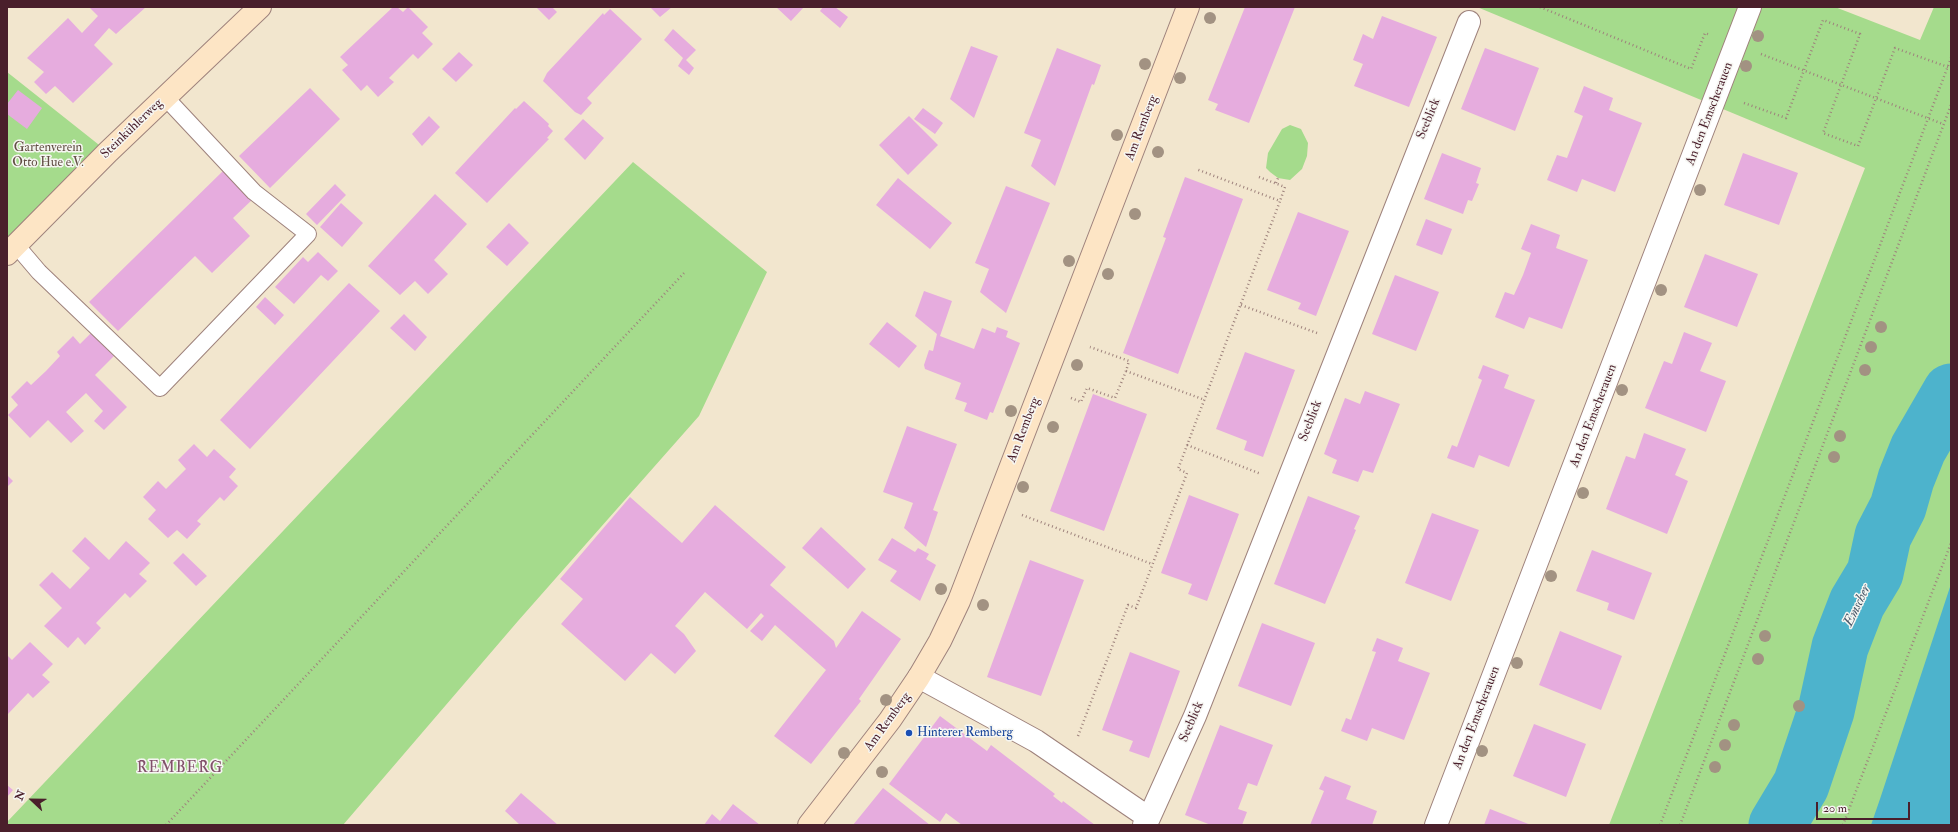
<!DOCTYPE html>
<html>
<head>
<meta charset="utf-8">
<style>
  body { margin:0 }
  #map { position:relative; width:1958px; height:832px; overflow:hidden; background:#f2e6ce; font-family:"IM FELL Double Pica",serif }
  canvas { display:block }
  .frame { position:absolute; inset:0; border:8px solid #4a1f2b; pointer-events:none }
  .north { position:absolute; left:12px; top:780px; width:40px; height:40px; -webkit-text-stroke:3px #f6f6f2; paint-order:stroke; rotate:292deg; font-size:11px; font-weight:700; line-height:16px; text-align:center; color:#4a1f2b }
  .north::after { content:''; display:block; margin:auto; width:14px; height:18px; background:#4a1f2b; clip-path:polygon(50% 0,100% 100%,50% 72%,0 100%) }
  .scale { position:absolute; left:1816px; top:802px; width:94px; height:18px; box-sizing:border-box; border:2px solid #4a1f2b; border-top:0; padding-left:5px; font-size:12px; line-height:14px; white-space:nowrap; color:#4a1f2b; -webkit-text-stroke:3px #f6f6f2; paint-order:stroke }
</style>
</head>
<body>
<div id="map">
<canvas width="1958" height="832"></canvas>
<div class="frame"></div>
<div class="north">N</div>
<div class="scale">20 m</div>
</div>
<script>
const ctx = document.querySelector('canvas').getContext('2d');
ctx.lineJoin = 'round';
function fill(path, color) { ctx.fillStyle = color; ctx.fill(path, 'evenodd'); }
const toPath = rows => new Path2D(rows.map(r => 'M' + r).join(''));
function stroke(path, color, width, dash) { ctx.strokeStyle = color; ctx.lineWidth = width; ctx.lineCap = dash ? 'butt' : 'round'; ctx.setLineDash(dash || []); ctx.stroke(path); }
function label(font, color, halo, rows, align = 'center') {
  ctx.font = font + ' "IM FELL Double Pica",serif'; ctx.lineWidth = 3; ctx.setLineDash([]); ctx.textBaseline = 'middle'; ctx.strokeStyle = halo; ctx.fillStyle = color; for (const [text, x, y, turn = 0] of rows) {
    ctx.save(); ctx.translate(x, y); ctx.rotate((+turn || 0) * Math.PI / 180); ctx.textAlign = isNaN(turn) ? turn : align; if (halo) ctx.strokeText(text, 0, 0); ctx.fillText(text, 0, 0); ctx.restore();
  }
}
fill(toPath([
  [1477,7,1835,7,1920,40,1934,7,1951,7,1951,825,1609,825,1865,168],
  [7,72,108,152,7,254],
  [1290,125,1301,129,1308,143,1307,156,1302,169,1290,180,1278,178,1270,172,1266,168,1268,153,1282,129],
  [633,162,767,272,699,416,518,621,343,825,7,825,7,822]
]), '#a5db8c');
fill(toPath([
  [1951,584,1951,825,1871,825,1880,799]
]), '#4db3cc');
stroke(toPath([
  [1777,825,1801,785,1826,711,1840,647,1857,603,1875,573,1883,536,1898,507,1906,479,1918,449,1951,392]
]), '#4db3cc', 57);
fill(toPath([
  [89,7,146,7,116,34,109,28,94,45,113,64,73,103,55,86,46,94,34,82,44,72,27,58,68,18,82,33,98,16],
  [393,7,397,7,403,12,408,7,428,27,422,33,433,44,418,59,413,54,389,78,394,82,378,97,367,85,361,91,342,70,348,65,340,57],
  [536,7,552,7,557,12,549,20],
  [650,7,672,7,660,17],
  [776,7,804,7,791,21],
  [823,7,835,7,848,17,840,28,820,11],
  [1245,7,1295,7,1249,123,1215,110,1218,104,1208,100],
  [610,9,642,39,587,98,592,103,581,115,575,112,543,81,547,73,603,13,604,15],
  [1382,16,1437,37,1409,107,1354,86,1363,64,1353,60,1363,34,1373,39],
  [673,29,696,50,686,60,694,68,689,75,678,66,683,58,664,40],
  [971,46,998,56,974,118,950,99],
  [1057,48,1101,65,1094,85,1092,84,1055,186,1031,166,1041,140,1024,133],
  [1485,48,1539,68,1515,131,1461,109],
  [459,52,473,65,456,82,442,69],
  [1584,86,1613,98,1609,110,1642,123,1615,192,1582,179,1577,192,1547,180,1557,155,1567,158,1583,116,1574,112],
  [310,88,340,119,270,188,239,156],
  [18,90,42,108,27,129,7,114,7,104],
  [524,101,549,124,548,126,553,131,547,138,549,139,487,203,455,173,515,108,516,109],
  [923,108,943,123,935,134,914,119],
  [429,116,440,127,422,146,412,134],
  [909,116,938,145,908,175,879,145],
  [583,119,604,138,585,160,564,139],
  [1442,153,1481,168,1476,183,1479,184,1472,201,1468,200,1463,214,1424,199],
  [1743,153,1798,173,1779,225,1724,205],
  [224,170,253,199,233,218,250,236,212,273,195,256,118,331,89,302],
  [1185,177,1243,199,1178,374,1123,353,1166,238,1163,237],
  [898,178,952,223,930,249,876,205],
  [335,184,346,195,317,225,306,214],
  [1006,186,1050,203,1006,313,980,292,989,269,975,263],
  [435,194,467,224,434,260,448,274,428,294,415,281,400,295,368,266],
  [341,203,363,223,342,247,320,227],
  [1298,212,1349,231,1316,316,1298,309,1301,303,1267,290],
  [1426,219,1452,229,1442,255,1416,245],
  [509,223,529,243,507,266,486,247],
  [1531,224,1560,235,1556,248,1588,260,1562,329,1529,317,1524,329,1495,317,1505,292,1514,295,1523,275,1531,253,1521,249],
  [318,252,338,271,328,281,321,275,294,304,275,287,303,257,308,262],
  [1705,254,1758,274,1737,327,1684,307],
  [1395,275,1439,292,1416,351,1372,334],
  [349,283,380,311,250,449,220,420],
  [924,291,952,301,940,336,974,349,982,328,995,333,997,327,1008,331,1006,337,1020,343,993,413,990,412,987,420,964,411,967,403,955,399,961,383,925,369,924,365,929,350,933,351,937,334,915,316],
  [265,297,284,315,275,325,256,307],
  [404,314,427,337,415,351,390,328],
  [887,322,917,346,899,368,869,344],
  [1684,332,1712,343,1700,371,1726,381,1706,432,1645,408,1664,361,1672,364],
  [91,333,114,356,95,375,127,407,104,430,94,421,103,411,86,393,66,412,84,431,71,443,48,420,30,438,8,415,18,405,11,397,27,381,31,385,46,371,60,356,57,352,73,336,80,344],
  [1245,352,1295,370,1263,457,1244,450,1247,441,1216,429],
  [1483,365,1509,375,1504,388,1535,400,1509,467,1479,455,1474,468,1447,458,1452,445,1457,447,1482,380,1478,378],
  [1365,391,1400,404,1373,473,1363,470,1358,482,1332,473,1337,460,1324,454,1345,398,1360,404],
  [1093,394,1147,414,1104,531,1050,511],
  [907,426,957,444,933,510,938,512,926,547,904,528,913,503,883,492],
  [1644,433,1686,449,1675,475,1688,481,1667,534,1606,509,1626,456,1635,459],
  [194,444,207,457,214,449,236,469,229,477,238,486,224,501,220,497,197,521,201,524,187,539,177,530,168,538,148,519,156,510,143,497,158,481,166,489,186,469,178,460],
  [7,475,13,481,7,487],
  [1189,495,1239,514,1207,601,1188,594,1192,584,1161,573],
  [1308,496,1360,516,1354,529,1356,530,1325,604,1274,584],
  [630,497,682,543,715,505,786,567,770,585,834,641,836,648,862,611,901,639,859,699,861,701,811,764,774,736,826,670,775,625,762,641,750,631,764,616,761,613,747,629,705,592,675,626,684,634,696,651,675,674,651,653,625,681,561,624,583,599,560,579],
  [1432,513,1479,530,1451,601,1405,583],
  [821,527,866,569,848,589,802,548],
  [85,537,109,560,126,541,150,563,139,574,147,581,130,598,125,593,96,623,101,628,85,645,78,637,68,648,44,626,62,608,39,585,52,572,70,589,90,568,72,551],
  [892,538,915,552,918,548,929,554,926,559,936,565,920,601,890,581,897,571,878,560],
  [1592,550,1652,573,1634,620,1607,610,1609,603,1576,591],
  [183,553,207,576,196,586,173,563],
  [1030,560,1084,580,1041,696,987,677],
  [1262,623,1315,643,1291,706,1238,686],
  [1560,631,1622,656,1601,710,1539,685],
  [1377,638,1403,648,1398,661,1430,673,1404,740,1372,728,1367,741,1341,731,1346,718,1351,720,1376,652,1372,651],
  [30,642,53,664,42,675,50,682,33,698,28,693,7,715,7,655,12,660],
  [1130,652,1180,671,1149,758,1129,751,1133,741,1102,730],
  [940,716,987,751,991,745,1055,794,1053,796,1062,803,1063,801,1095,825,962,825,946,813,940,822,889,784],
  [1534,724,1586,744,1566,797,1513,776],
  [1220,725,1273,745,1257,786,1248,783,1238,809,1247,812,1242,825,1211,825,1185,815],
  [1325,776,1351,786,1346,799,1377,811,1372,825,1310,825,1324,791,1319,789],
  [7,785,13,790,7,797],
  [883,788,930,825,853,825],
  [521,793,558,825,520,825,505,811],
  [733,804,760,825,704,825,712,814,720,821],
  [1490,809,1531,825,1484,825]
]), '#e6acde');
const lane = toPath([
  [16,245,39,272,160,388,308,234,254,192,165,97]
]);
const street = toPath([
  [919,677,1036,741,1149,818],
  [1144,825,1149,818,1195,716,1469,22],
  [1436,825,1750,7]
]);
const secondary = toPath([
  [7,254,108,152,260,7],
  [809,825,890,720,919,677,940,641,959,601,1188,7]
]);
stroke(lane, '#9e827c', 18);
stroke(street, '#9e827c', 24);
stroke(secondary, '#9e827c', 24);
stroke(toPath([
  [1540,7,1691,69,1705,33,1710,35],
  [1761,54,1943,124],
  [1744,103,1786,118,1823,20,1860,34,1823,133,1858,146,1895,48,1948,67],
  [1259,177,1285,187,1280,201],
  [1276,183,1278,178],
  [1241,305,1317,333],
  [1126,371,1205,400],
  [1071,398,1081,402,1087,388,1115,398,1126,371,1129,361,1090,347],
  [1187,445,1261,474],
  [1022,515,1152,564],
  [1078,736,1128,605,1136,608,1187,473,1178,469,1280,201,1196,169],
  [166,825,685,272],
  [1660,825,1951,58],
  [1680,825,1951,105],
  [1843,825,1951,543]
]), '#9e827c', 2.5, [1, 3]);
stroke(lane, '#fff', 16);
stroke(street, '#fff', 22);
stroke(secondary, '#fde5c5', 22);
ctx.fillStyle = '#a29282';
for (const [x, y] of [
  [1210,18],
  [1758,36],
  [1145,64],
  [1746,66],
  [1180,78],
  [1117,135],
  [1158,152],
  [1700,190],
  [1135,214],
  [1069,261],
  [1108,274],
  [1661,290],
  [1881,327],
  [1871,347],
  [1077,365],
  [1865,370],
  [1622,390],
  [1011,411],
  [1053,427],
  [1840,436],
  [1834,457],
  [1023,487],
  [1583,493],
  [1551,576],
  [941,589],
  [983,605],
  [1765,636],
  [1758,659],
  [1517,663],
  [886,700],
  [1799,706],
  [1734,725],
  [1725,745],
  [1482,751],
  [844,753],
  [1715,767],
  [882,772]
]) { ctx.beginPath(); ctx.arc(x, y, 6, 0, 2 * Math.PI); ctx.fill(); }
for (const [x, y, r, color] of [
  [909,733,4,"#1a4fb4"]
]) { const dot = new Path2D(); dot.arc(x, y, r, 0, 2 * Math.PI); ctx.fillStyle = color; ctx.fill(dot); stroke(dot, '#f6f6f2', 1.5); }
label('13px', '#4a1f2b', '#f6f6f2', [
  ["An den Emscherauen",1710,114,-69],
  ["Seeblick",1429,119,-68],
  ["Am Remberg",1142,128,-69],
  ["Steinkühlerweg",132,129,-44],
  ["An den Emscherauen",1594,416,-69],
  ["Seeblick",1311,421,-69],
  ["Am Remberg",1024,430,-69],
  ["An den Emscherauen",1477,718,-69],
  ["Am Remberg",888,722,-54],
  ["Seeblick",1192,722,-67]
]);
label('13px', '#614e43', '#f6f6f2', [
  ["Gartenverein",48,148],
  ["Otto Hue e.V.",48,163]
]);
label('13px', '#164399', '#f6f6f2', [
  ["Hinterer Remberg",917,733]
], 'left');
label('italic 14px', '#4b5a6b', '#f6f6f2', [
  ["Emscher",1858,606,-64]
]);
ctx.letterSpacing = '1px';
label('15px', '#81506a', '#f6f6f2', [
  ["REMBERG",180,769]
]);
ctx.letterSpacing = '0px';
</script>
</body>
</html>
